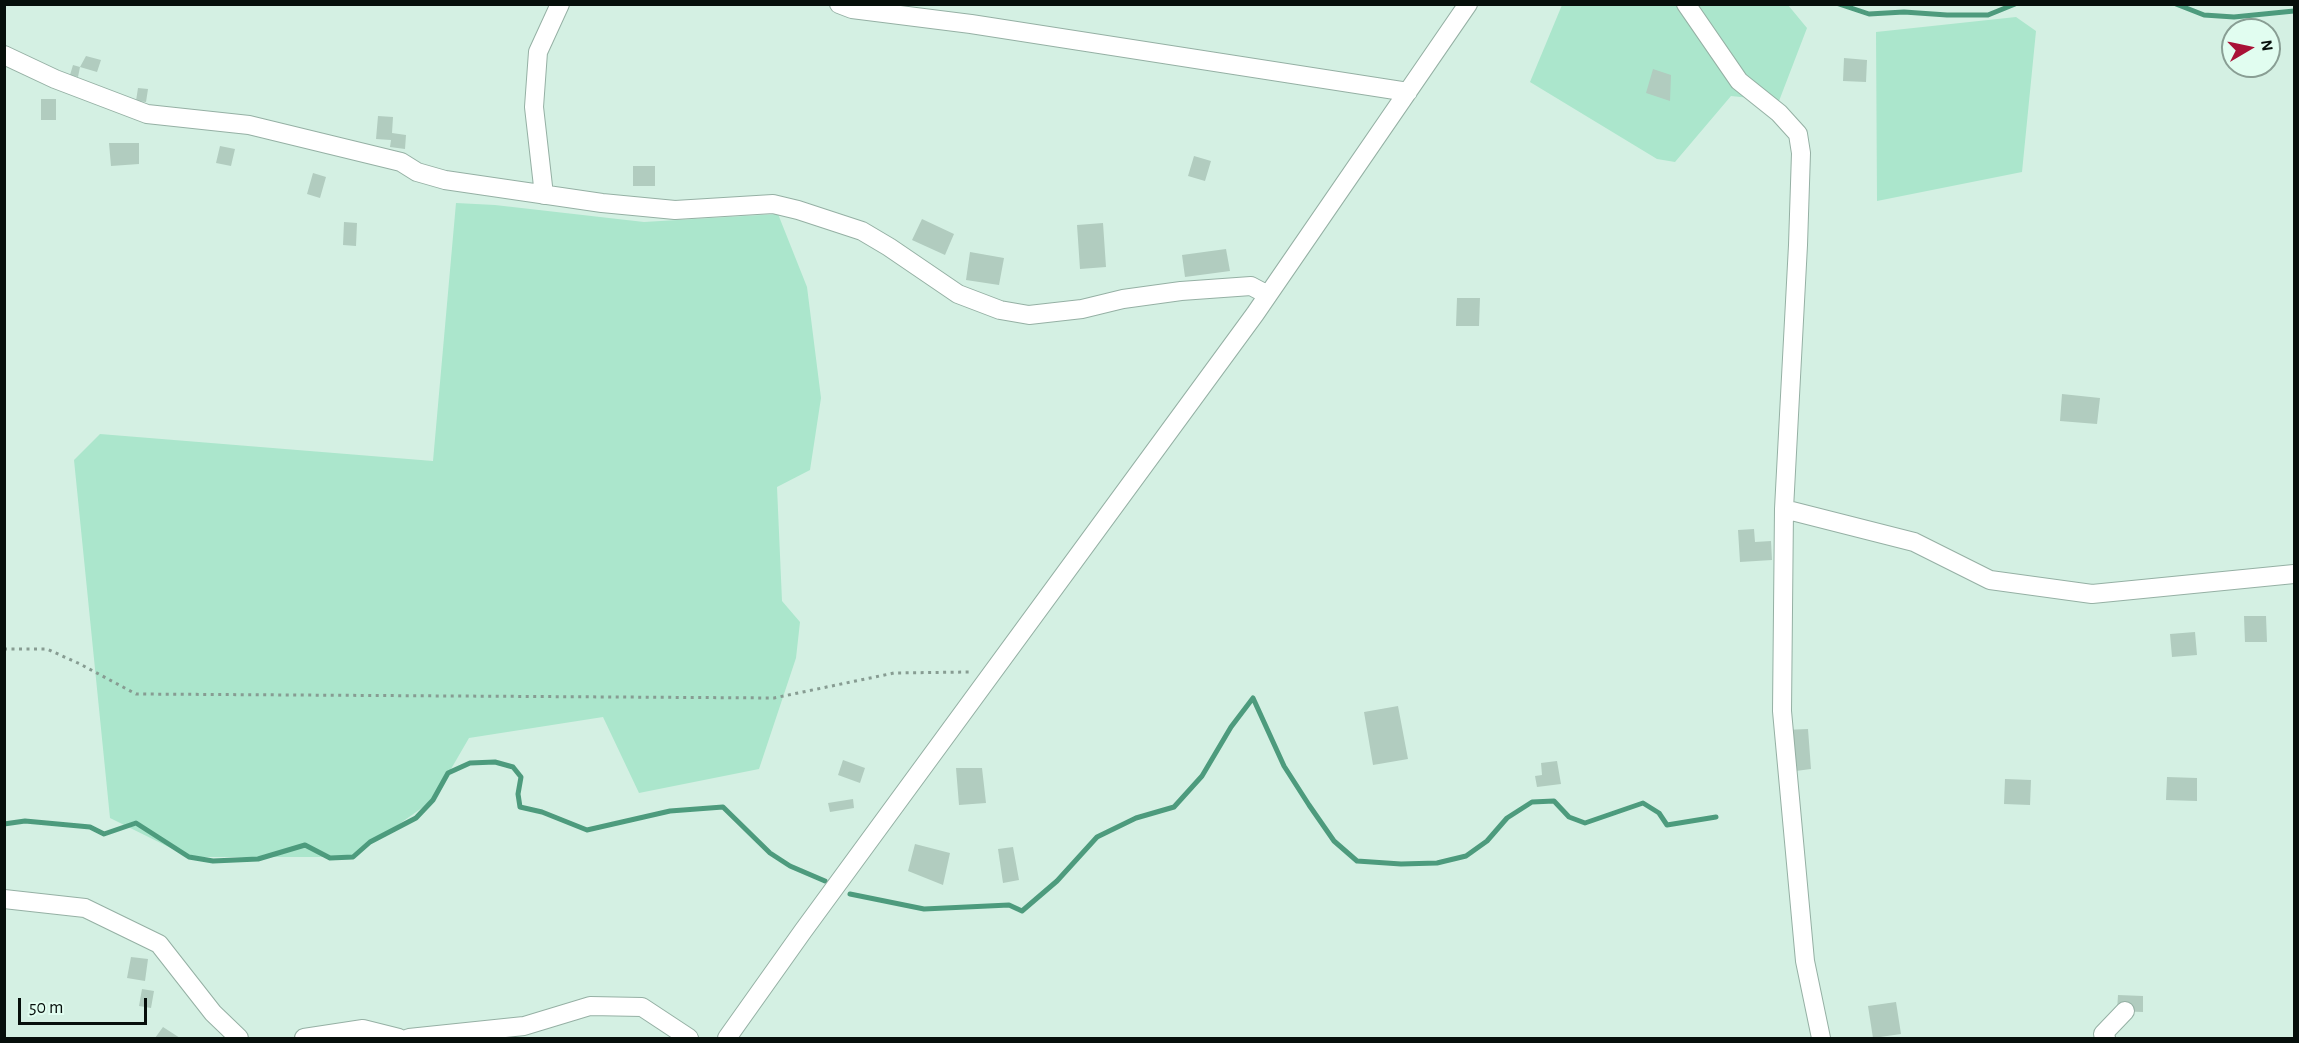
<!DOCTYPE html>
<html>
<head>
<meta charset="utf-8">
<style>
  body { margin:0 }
  #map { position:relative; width:2299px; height:1043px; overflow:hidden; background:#d4f0e3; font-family:"Alegreya Sans",sans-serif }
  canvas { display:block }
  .frame { position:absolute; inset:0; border:6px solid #060f0b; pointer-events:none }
  .north { position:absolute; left:2221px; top:18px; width:60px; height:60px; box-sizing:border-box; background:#e1fdf0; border:2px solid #899e94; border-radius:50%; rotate:81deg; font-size:16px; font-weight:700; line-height:24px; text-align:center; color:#060f0b }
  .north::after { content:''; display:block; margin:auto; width:21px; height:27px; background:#a91237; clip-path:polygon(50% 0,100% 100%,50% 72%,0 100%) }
  .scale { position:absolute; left:18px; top:998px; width:129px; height:27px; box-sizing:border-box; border:3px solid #060f0b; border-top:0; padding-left:8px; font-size:18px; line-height:21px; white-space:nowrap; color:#060f0b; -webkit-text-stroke:4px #e1fdf0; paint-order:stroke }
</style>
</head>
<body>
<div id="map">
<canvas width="2299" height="1043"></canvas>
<div class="frame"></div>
<div class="north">N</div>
<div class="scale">50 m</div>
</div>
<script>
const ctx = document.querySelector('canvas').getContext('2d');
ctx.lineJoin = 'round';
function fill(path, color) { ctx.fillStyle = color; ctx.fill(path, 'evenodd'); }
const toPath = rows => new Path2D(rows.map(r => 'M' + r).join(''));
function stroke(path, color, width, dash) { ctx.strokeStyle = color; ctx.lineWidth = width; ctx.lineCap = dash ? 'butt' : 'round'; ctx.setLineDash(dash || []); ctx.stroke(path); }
fill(toPath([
  [1562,5,1788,5,1807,28,1779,101,1731,96,1675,162,1657,159,1530,82],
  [2016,17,2036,31,2022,172,1877,201,1876,32],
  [456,203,495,205,644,222,778,214,807,287,821,398,810,470,777,487,782,601,800,622,796,658,759,769,639,793,603,717,469,738,433,800,353,857,189,857,110,818,74,460,100,434,433,461]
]), '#abe6cc');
stroke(toPath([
  [1839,4,1869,14,1904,12,1947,15,1988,15,2015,4],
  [2176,4,2204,15,2234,17,2294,11],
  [4,824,25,821,90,827,104,834,136,823,189,857,213,861,258,859,305,845,330,858,353,857,370,842,416,818,433,800,448,773,470,763,495,762,513,767,521,777,518,794,520,807,542,812,587,830,670,811,723,807,770,853,790,866,825,881],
  [850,894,924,909,1009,905,1022,911,1057,881,1097,837,1136,818,1174,807,1202,776,1231,727,1253,698,1284,766,1309,805,1334,841,1357,861,1401,864,1437,863,1466,856,1487,841,1507,818,1532,802,1554,801,1569,817,1585,823,1643,803,1659,813,1667,825,1716,817]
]), '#4d9b7d', 5);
fill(toPath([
  [86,56,101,60,97,72,80,67],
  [1844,58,1867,60,1866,82,1843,81],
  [73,65,80,67,78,77,70,75],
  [1653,69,1671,75,1670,101,1646,93],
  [138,88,148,89,146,102,136,101],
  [41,99,56,99,56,120,41,120],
  [378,116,393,117,392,133,406,135,405,149,390,147,391,140,376,139],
  [109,143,139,143,139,164,111,166],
  [220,146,235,149,231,166,216,163],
  [1194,156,1211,161,1205,181,1188,176],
  [633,166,655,166,655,186,633,186],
  [313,173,326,177,320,198,307,194],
  [922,219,954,234,945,255,912,240],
  [344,222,357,223,356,246,343,245],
  [1103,223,1106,267,1080,269,1077,225],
  [1226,249,1230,271,1185,277,1182,255],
  [970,252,1004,258,999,285,966,280],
  [1457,298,1480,298,1479,326,1456,326],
  [2062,394,2100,398,2097,424,2060,421],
  [1754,529,1755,542,1771,541,1772,560,1740,562,1738,530],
  [2244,616,2266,616,2267,642,2245,642],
  [2195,632,2197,655,2172,657,2170,634],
  [1398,706,1408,759,1373,765,1364,712],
  [1808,729,1811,769,1788,772,1784,730],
  [843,760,865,768,860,783,838,775],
  [1557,761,1561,784,1537,787,1535,776,1542,775,1541,763],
  [956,768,982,768,986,803,959,805],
  [2167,777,2197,778,2197,801,2166,800],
  [2005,779,2031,780,2030,805,2004,804],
  [853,799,854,808,830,812,828,803],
  [915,844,950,853,943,885,908,871],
  [1013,847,1019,880,1003,883,998,849],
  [131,957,148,959,145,981,127,978],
  [142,989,154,991,151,1008,139,1006],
  [2118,995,2143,996,2143,1012,2117,1011],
  [1896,1002,1901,1034,1873,1038,1868,1006],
  [163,1027,180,1038,155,1038]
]), '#b1ccbf');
const minor = toPath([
  [839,4,852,9,971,24,1408,92],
  [1686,4,1739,81,1779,113,1798,134,1801,153,1798,245,1784,509],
  [4,55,55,79,147,114,249,125,401,162,417,172,445,180,602,203,675,210,773,204,798,210,862,231,889,247,958,294,1000,310,1029,315,1082,309,1123,299,1181,291,1251,286,1268,295],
  [544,195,534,107,538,52,560,4],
  [4,899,85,908,159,944,213,1013,239,1038],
  [304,1038,363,1029,399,1038],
  [409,1038,524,1026,590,1006,642,1007,689,1038],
  [727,1038,803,931,1255,314,1468,4],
  [1821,1038,1805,961,1782,711,1784,509,1914,542,1990,580,2092,594,2294,574],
  [2106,1038,2103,1034,2125,1011]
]);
stroke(minor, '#95b0a4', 20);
stroke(toPath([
  [4,649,47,649,80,664,136,694,774,698,894,673,969,672,973,673]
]), '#879c92', 3, [3, 4.5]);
stroke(minor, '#fff', 18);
</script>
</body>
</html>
